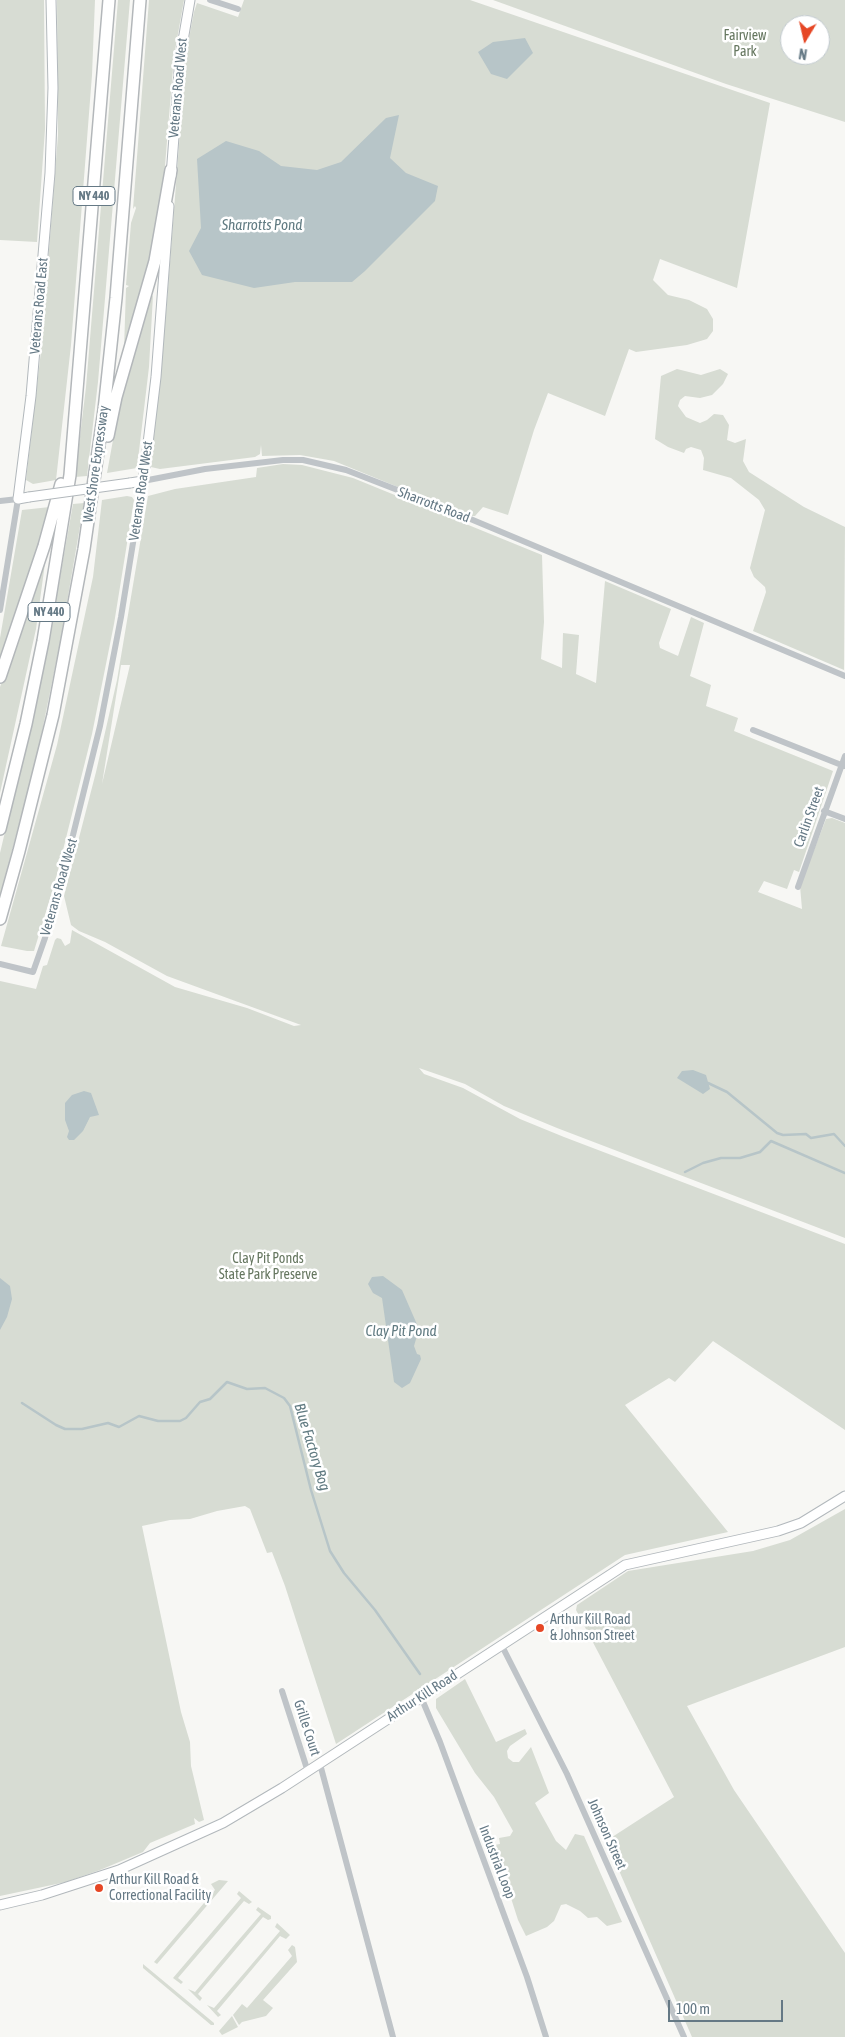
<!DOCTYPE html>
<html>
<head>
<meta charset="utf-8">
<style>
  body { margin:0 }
  #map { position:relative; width:845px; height:2037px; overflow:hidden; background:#f7f7f4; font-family:"Asap Condensed",sans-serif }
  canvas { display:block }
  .north { position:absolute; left:780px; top:15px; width:50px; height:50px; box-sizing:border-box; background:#fff; border:1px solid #c1c9ce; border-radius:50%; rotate:189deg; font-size:14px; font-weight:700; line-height:20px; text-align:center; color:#657985 }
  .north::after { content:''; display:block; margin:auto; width:18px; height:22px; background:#e64725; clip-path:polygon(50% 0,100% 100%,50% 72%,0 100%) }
  .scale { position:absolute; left:668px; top:2000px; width:115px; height:22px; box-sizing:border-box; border:2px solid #657985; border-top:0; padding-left:6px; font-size:15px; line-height:18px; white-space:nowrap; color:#657985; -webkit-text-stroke:4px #fff; paint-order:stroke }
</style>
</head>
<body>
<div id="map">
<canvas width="845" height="2037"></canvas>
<div class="north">N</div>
<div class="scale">100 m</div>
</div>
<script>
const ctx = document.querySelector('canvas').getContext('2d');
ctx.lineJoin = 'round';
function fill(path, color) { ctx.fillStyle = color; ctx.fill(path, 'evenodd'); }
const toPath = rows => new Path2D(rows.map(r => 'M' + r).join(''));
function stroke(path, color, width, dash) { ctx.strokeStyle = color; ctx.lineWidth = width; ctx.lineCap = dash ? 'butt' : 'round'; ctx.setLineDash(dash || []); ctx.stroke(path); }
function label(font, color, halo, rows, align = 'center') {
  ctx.font = font + ' "Asap Condensed",sans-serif'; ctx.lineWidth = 5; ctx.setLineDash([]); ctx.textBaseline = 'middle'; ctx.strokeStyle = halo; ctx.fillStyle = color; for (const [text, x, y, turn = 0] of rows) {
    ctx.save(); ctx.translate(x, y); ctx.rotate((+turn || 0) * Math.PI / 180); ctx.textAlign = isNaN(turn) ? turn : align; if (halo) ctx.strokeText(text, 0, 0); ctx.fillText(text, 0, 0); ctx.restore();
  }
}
fill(toPath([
  [0,0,44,0,45,129,37,242,0,240],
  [57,0,95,0,92,75,71,345,56,480,33,484,26,480,41,351,58,135],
  [118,0,130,0,98,382,87,476,75,477,86,387],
  [149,0,184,0,174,56,163,190,149,267,124,349,126,288,129,286,126,285,131,223,136,208,135,206,133,209],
  [244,0,470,0,770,103,737,288,660,259,653,280,668,295,689,300,707,309,713,319,713,331,707,339,687,345,636,352,629,349,605,416,548,393,534,430,508,515,483,507,475,516,469,516,334,461,300,455,262,456,261,445,260,454,255,457,160,469,151,467,167,301,186,54,194,12,197,3,238,17],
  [493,0,845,0,845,122,726,84],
  [790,25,820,25,820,55,790,55],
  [153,295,149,367,137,468,107,473,121,396,150,300],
  [677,369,701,375,720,369,728,374,723,384,712,395,700,398,685,396,680,400,678,406,686,417,700,423,707,420,714,414,723,415,729,425,727,440,735,443,746,439,743,461,749,472,804,507,845,527,844,670,753,631,766,592,765,587,754,577,750,568,765,510,759,500,731,478,703,470,704,458,701,450,691,447,686,449,684,453,668,447,655,439,661,376],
  [283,464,302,465,353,478,542,555,544,622,541,659,562,668,563,633,579,635,576,674,596,683,605,581,671,609,659,643,660,648,678,656,691,617,704,623,690,676,711,685,706,706,738,718,734,731,833,771,799,872,794,870,787,889,764,881,758,892,802,909,800,886,826,819,832,818,845,823,845,1238,557,1128,504,1106,465,1084,419,1068,424,1074,463,1088,520,1119,564,1137,845,1244,845,1430,713,1341,675,1382,669,1378,625,1405,728,1532,625,1555,336,1744,285,1586,272,1552,267,1553,250,1509,245,1506,217,1511,190,1519,170,1520,142,1526,181,1712,190,1742,191,1766,204,1820,199,1822,194,1818,195,1824,150,1843,143,1852,100,1870,66,1882,0,1896,0,981,36,989,43,966,47,965,55,940,57,938,61,939,65,946,70,943,72,930,175,987,247,1008,294,1026,301,1025,167,976,105,942,79,931,71,925,64,896,96,772,117,680,148,496,175,489,256,477,257,468],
  [121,665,130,665,102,784],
  [127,496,132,497,134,500,114,624,92,734,55,882,34,951,27,951,1,946,57,745,93,577,102,500],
  [84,503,60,643,38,751,0,897,0,853,44,667,73,504],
  [50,507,32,569,0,665,0,638,22,510],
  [46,556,36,629,0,793,0,687],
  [845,1509,845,1647,687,1706,734,1790,845,1953,845,2037,692,2037,606,1841,674,1797,576,1610,577,1605,628,1571,753,1551,790,1540],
  [465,1679,496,1742,525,1729,527,1734,510,1746,507,1751,508,1758,513,1762,519,1762,531,1747,549,1793,535,1803,556,1841,566,1850,575,1834,584,1836,622,1922,607,1926,597,1917,588,1918,580,1911,566,1904,561,1905,554,1921,547,1927,526,1936,518,1920,494,1845,500,1844,499,1838,510,1836,513,1831,494,1797,475,1773,436,1708,436,1699],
  [219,1880,228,1881,157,1964,154,1962,215,1890,211,1884],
  [239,1891,252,1902,249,1904,244,1901,178,1978,183,1982,181,1984,173,1978,241,1898,237,1894],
  [258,1907,271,1916,271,1919,268,1920,263,1917,198,1994,202,1998,200,2001,188,1989,195,1992,236,1943,261,1914,256,1910],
  [277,1923,290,1935,286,1939,280,1936,217,2011,221,2015,218,2017,207,2005,214,2008,246,1971,280,1931,275,1927],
  [292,1945,295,1947,297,1962,263,2000,273,2008,266,2016,242,2022,239,2025,233,2015,242,2004,247,2008,292,1956,288,1950],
  [143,1964,214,2023,214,2025,211,2025,143,1968],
  [232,2016,238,2027,222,2035,219,2031]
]), '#d7dcd3');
fill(toPath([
  [525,38,533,53,507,79,491,74,478,52,493,42],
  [399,115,390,158,406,173,438,186,435,201,365,271,352,282,295,282,254,288,202,275,189,251,201,228,197,159,226,141,259,151,281,166,317,170,341,162,386,118],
  [693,1070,706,1075,710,1089,703,1094,677,1078,682,1071],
  [84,1091,91,1093,99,1115,90,1117,83,1131,74,1140,69,1140,67,1137,69,1131,65,1120,65,1103,72,1095],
  [383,1276,402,1290,419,1329,414,1346,417,1354,420,1355,421,1359,410,1383,402,1388,394,1382,382,1298,373,1293,368,1284,372,1277],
  [0,1278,10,1286,12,1299,7,1317,0,1330]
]), '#b7c5c8');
stroke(toPath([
  [708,1083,727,1092,777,1133,783,1135,806,1134,811,1138,834,1134,845,1146],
  [685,1172,703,1163,721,1158,740,1158,760,1152,771,1141,845,1173],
  [22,1403,56,1425,65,1429,82,1429,108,1423,119,1427,139,1416,158,1421,180,1421,186,1418,200,1402,210,1399,227,1382,247,1389,265,1388,284,1398,290,1406,311,1490,330,1551,344,1573,375,1610,420,1674]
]), '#b7c5c8', 2.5);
const secondary = toPath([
  [171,176,180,58,190,0],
  [130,483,143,481,146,460,156,377,169,206],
  [29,497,18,499,31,396,50,173,53,88,51,0],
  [0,1905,42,1895,119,1870,223,1823,282,1788,625,1565,778,1531,801,1523,845,1496]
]);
const highway = toPath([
  [108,436,116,397,155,261,171,170],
  [0,677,44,546,61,484],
  [0,829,26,724,43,641,70,475,109,0],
  [0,919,19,851,53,715,84,549,104,410,116,298,140,0]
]);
stroke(secondary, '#b2b8bc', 11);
stroke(highway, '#b3b7ba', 14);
stroke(toPath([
  [210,0,238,9],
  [0,501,18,499,0,610],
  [753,730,844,766],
  [824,811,845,819],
  [798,887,845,756],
  [0,964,33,972,45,938,73,835,100,726,121,617,143,481,205,469,283,460,303,460,346,470,449,510,845,676],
  [501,1644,567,1774,684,2037],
  [282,1691,308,1772],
  [421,1697,440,1742,527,1977,546,2037],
  [320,1764,393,2037]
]), '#bfc4c8', 6);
stroke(secondary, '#fff', 9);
stroke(highway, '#fff', 11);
const secondaryBridge = toPath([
  [29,497,130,483]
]);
stroke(secondaryBridge, '#b2b8bc', 11, []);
stroke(secondaryBridge, '#fff', 9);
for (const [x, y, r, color] of [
  [540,1628,5,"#e64725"],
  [99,1888,5,"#e64725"]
]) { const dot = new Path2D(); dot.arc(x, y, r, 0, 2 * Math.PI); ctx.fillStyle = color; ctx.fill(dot); stroke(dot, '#fff', 2); }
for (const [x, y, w] of [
  [94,196,42],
  [49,612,42]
]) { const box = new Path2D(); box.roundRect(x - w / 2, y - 9.5, w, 19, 4); ctx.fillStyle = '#fff'; ctx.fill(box); stroke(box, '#657985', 1); }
label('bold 12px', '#657985', null, [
  ["NY 440",94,196],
  ["NY 440",49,612]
]);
label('14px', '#667760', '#fff', [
  ["Fairview",745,36],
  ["Park",745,52],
  ["Clay Pit Ponds",268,1259],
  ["State Park Preserve",268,1275]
]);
label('14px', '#657985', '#fff', [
  ["Veterans Road West",178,88,-85],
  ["Veterans Road East",39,306,-85],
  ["West Shore Expressway",96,464,-82],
  ["Veterans Road West",141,491,-82],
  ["Sharrotts Road",434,505,21],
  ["Carlin Street",809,817,-70],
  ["Veterans Road West",59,887,-74],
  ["Arthur Kill Road",422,1696,-33],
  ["Grille Court",307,1728,72],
  ["Johnson Street",607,1834,66],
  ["Industrial Loop",497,1862,69]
]);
label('14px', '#657985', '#fff', [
  ["Arthur Kill Road",550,1620],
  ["& Johnson Street",550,1636],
  ["Arthur Kill Road &",109,1880],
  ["Correctional Facility",109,1896]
], 'left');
label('italic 15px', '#617b82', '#fff', [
  ["Sharrotts Pond",262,225],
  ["Clay Pit Pond",401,1331],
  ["Blue Factory Bog",312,1447,73]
]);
</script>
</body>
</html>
